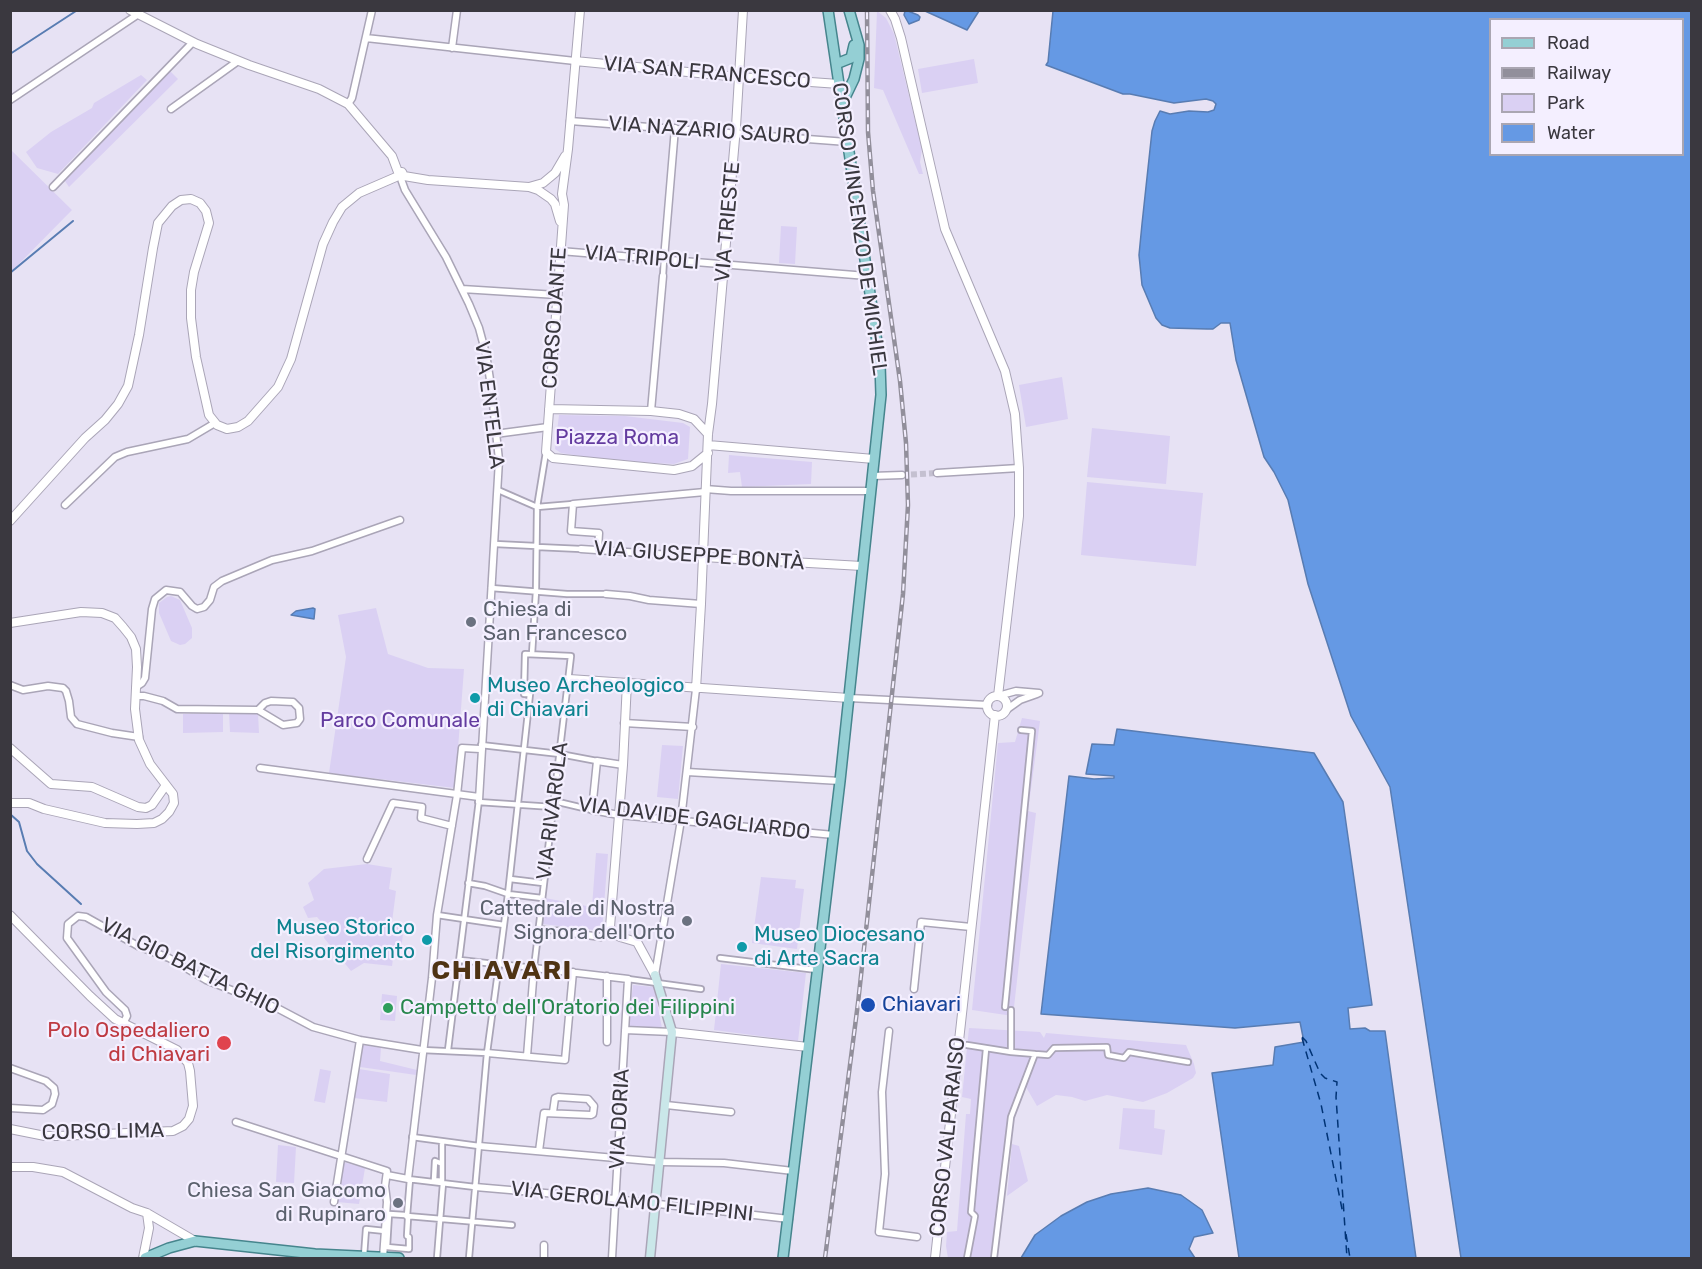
<!DOCTYPE html>
<html>
<head>
<meta charset="utf-8">
<style>
  body { margin:0 }
  #map { position:relative; width:1702px; height:1269px; overflow:hidden; background:#e7e2f4; font-family:Rubik,sans-serif }
  canvas { display:block }
  .frame { position:absolute; inset:0; border:12px solid #3a383f; pointer-events:none }
  .legend { position:absolute; left:1489px; top:18px; width:195px; height:138px; box-sizing:border-box; background:#f4efff; border:2px solid #aaa6b2; margin:0; padding:8px 10px; list-style:none; font-size:18px; color:#3a383f }
  .legend li { display:flex; align-items:center; gap:12px; height:30px }
  .legend b { width:30px; border:2px solid #aaa6b2 }
</style>
</head>
<body>
<div id="map">
<canvas width="1702" height="1269"></canvas>
<div class="frame"></div>
<ul class="legend">
<li><b style="height:8px;background:#94cfd4"></b>Road</li>
<li><b style="height:8px;background:#928f9b"></b>Railway</li>
<li><b style="height:16px;background:#dad0f3"></b>Park</li>
<li><b style="height:16px;background:#6599e4"></b>Water</li>
</ul>
</div>
<script>
const ctx = document.querySelector('canvas').getContext('2d');
ctx.lineJoin = 'round';
function fill(path, color) { ctx.fillStyle = color; ctx.fill(path, 'evenodd'); }
const toPath = rows => new Path2D(rows.map(r => 'M' + r).join(''));
function stroke(path, color, width, dash) { ctx.strokeStyle = color; ctx.lineWidth = width; ctx.lineCap = dash ? 'butt' : 'round'; ctx.setLineDash(dash || []); ctx.stroke(path); }
function label(font, color, halo, rows, align = 'center') {
  ctx.font = font + ' Rubik,sans-serif'; ctx.lineWidth = 4.5; ctx.setLineDash([]); ctx.textBaseline = 'middle'; ctx.strokeStyle = halo; ctx.fillStyle = color; for (const [text, x, y, turn = 0] of rows) {
    ctx.save(); ctx.translate(x, y); ctx.rotate((+turn || 0) * Math.PI / 180); ctx.textAlign = isNaN(turn) ? turn : align; if (halo) ctx.strokeText(text, 0, 0); ctx.fillText(text, 0, 0); ctx.restore();
  }
}
fill(toPath([
  [877,11,886,18,894,34,922,149,920,162,923,174,919,174,883,90,874,88],
  [974,59,978,83,922,93,918,69],
  [170,71,178,79,69,187,65,181],
  [141,75,147,80,58,174,37,168,26,152,51,132,92,108,94,103],
  [10,149,72,210,11,272,10,272],
  [781,226,797,227,795,264,779,263],
  [1062,377,1068,419,1026,427,1019,385],
  [559,415,625,416,683,423,690,427,688,459,674,464,614,461,561,453,555,449],
  [1092,428,1170,436,1166,484,1087,477],
  [729,455,812,462,811,484,742,487,740,472,728,473],
  [1087,482,1203,493,1196,566,1081,555],
  [171,596,180,600,192,628,192,638,185,644,180,645,171,641,159,613,159,603,167,597],
  [376,608,388,654,428,668,464,669,455,788,329,773,346,657,338,615],
  [229,712,258,713,259,733,230,732],
  [223,713,223,732,183,733,183,714],
  [1022,718,1040,721,1028,811,1036,813,1013,1016,972,1010,998,743,1015,742],
  [662,745,683,746,678,799,657,797],
  [596,853,608,854,602,931,542,924,545,898,592,907],
  [367,864,392,868,389,889,396,891,392,922,404,925,401,951,394,951,392,966,364,963,351,971,324,938,326,927,317,917,308,918,303,907,314,900,308,883,324,869],
  [761,877,796,880,795,888,804,889,797,949,752,943],
  [721,964,806,973,798,1041,714,1030],
  [633,985,654,987,662,1028,628,1027],
  [382,994,397,996,395,1021,380,1020],
  [969,1028,1040,1032,1044,1038,1046,1033,1186,1045,1194,1064,1196,1073,1193,1078,1167,1093,1143,1102,1107,1095,1085,1101,1072,1097,1056,1095,1037,1106,1026,1087,1011,1121,996,1258,948,1258,946,1246,947,1232,957,1231,966,1114,970,1114,971,1099,962,1097],
  [363,1045,381,1048,380,1061,417,1070,416,1075,360,1067],
  [320,1069,331,1071,325,1103,314,1101],
  [359,1069,390,1074,387,1102,354,1098],
  [1123,1108,1155,1110,1154,1128,1165,1130,1162,1155,1119,1149],
  [1012,1144,1019,1146,1028,1181,1007,1196],
  [278,1145,296,1147,294,1183,276,1182],
  [343,1162,365,1168,359,1204,337,1202]
]), '#dad0f3');
const water = toPath([
  [905,11,908,11,918,15,920,17,919,20,909,24,904,15,905,11],
  [925,11,979,11,967,30,925,11],
  [1053,11,1691,11,1691,1258,1461,1258,1390,787,1351,716,1308,584,1288,500,1274,472,1264,457,1236,360,1230,323,1221,323,1213,329,1207,329,1170,328,1162,325,1156,318,1142,285,1139,255,1142,224,1152,131,1155,121,1160,111,1170,114,1189,111,1208,112,1214,110,1216,104,1213,101,1206,99,1174,103,1130,94,1123,94,1046,65,1048,62,1053,11],
  [1490,20,1682,20,1682,154,1490,154,1490,20],
  [313,608,315,609,314,619,291,615,296,611,313,608],
  [1117,729,1314,753,1343,802,1372,1005,1348,1008,1350,1029,1365,1028,1370,1031,1385,1031,1416,1258,1239,1258,1212,1073,1273,1065,1275,1047,1304,1042,1300,1022,1235,1028,1041,1014,1069,776,1094,779,1114,778,1114,776,1086,774,1092,744,1114,745,1117,729],
  [1148,1188,1181,1195,1202,1210,1213,1233,1194,1237,1189,1249,1195,1258,1021,1258,1035,1235,1061,1216,1087,1202,1111,1194,1148,1188]
]);
fill(water, '#6599e4');
stroke(water, '#587cb2', 1.5);
stroke(toPath([
  [10,54,76,11],
  [10,273,73,221],
  [10,814,19,822,27,851,37,864,81,904]
]), '#587cb2', 2);
stroke(toPath([
  [1302,1037,1306,1041,1320,1073,1325,1078,1337,1082,1336,1097,1347,1258],
  [1302,1038,1321,1104,1343,1214],
  [1346,1234,1350,1258]
]), '#003375', 1.5, [8, 6]);
stroke(toPath([
  [902,475,937,473]
]), '#c4c0d0', 6, [6, 3]);
const pedestrian = toPath([
  [663,276,664,259],
  [498,490,537,507,573,504],
  [495,544,536,546],
  [537,547,581,549],
  [491,588,567,594,606,594],
  [532,654,536,591,537,507,546,452],
  [481,745,560,754,597,761],
  [554,801,592,810],
  [478,802,553,807],
  [510,879,543,883],
  [468,883,485,886,508,894,542,898],
  [437,915,504,925],
  [539,929,557,931],
  [720,958,817,970],
  [460,960,495,964,499,964,534,968,571,656,525,654,524,694,530,694,508,894,499,964,487,1053,469,1258],
  [628,979,701,989],
  [1005,1007,1032,731,1021,730],
  [967,1045,1011,1052],
  [422,1050,487,1053],
  [448,1050,479,800],
  [1035,1054,1048,1055,1054,1048,1107,1047,1108,1055,1124,1058,1129,1052,1188,1062],
  [412,1137,479,1146],
  [440,1163,435,1161,434,1180,442,1181,442,1142],
  [408,1179,475,1187],
  [410,1179,407,1216,512,1225],
  [389,1214,405,1215,408,1218,407,1236,409,1237,409,1249,387,1247,389,1214],
  [364,1256,366,1229,385,1231],
  [437,1258,443,1183],
  [967,1258,975,1216,971,1212,986,1049],
  [994,1258,1011,1117,1035,1054,1011,1052,1011,1010]
]);
const minor = toPath([
  [366,38,575,61],
  [452,48,457,10],
  [10,100,137,15],
  [348,104,352,98,372,10],
  [171,109,238,61],
  [570,121,847,142],
  [401,179,405,190,446,257,469,304,479,328,486,354,491,386,499,460,479,800],
  [53,187,193,42],
  [560,251,867,276],
  [664,259,675,128],
  [462,289,557,295],
  [651,411,663,276],
  [495,434,548,427],
  [937,473,1019,468],
  [872,476,902,475],
  [705,489,731,491,871,491],
  [65,505,115,457,127,452,188,439,215,423],
  [581,549,703,557],
  [598,550,599,533,571,531,573,504,705,492],
  [606,594,630,596,649,600,701,604],
  [10,685,23,690,48,686,63,688,66,691,69,701,71,717,77,724,112,733,139,737],
  [136,687,142,683,145,678,152,609,155,599,166,590,180,592,192,606,197,609,204,607,210,600,214,587,222,581,272,560,312,551,400,520],
  [136,696,144,696,163,701,177,709,258,710,283,725,297,723,300,719,299,708,293,702,271,701,265,703,258,710],
  [998,696,1016,691,1039,693],
  [849,698,988,705],
  [1006,710,1020,700,1037,694],
  [624,723,693,727],
  [623,765,597,761,592,810,619,815,834,835],
  [260,768,479,797],
  [687,772,840,781],
  [367,859,393,803,422,807,421,818,452,826],
  [557,931,601,937,607,934,610,927],
  [655,975,681,820,696,689],
  [914,989,921,922,971,927],
  [123,1024,127,1016,125,1010,106,992,67,938,68,924,78,916,86,917,138,946,169,958,206,980,277,1008,313,1027,360,1040,422,1050],
  [625,1030,672,1032],
  [889,1031,882,1092,885,1174,879,1232,917,1237],
  [607,1042,607,976],
  [487,1053,565,1060,573,972],
  [527,1056,534,968,628,979,612,1258],
  [10,1068,46,1081,54,1088,55,1094,52,1104,43,1110,10,1108],
  [666,1105,731,1112],
  [236,1122,387,1171,385,1186,387,1202,383,1258],
  [479,1146,661,1162,724,1163,793,1171],
  [539,1151,544,1113,591,1115,593,1114,594,1106,588,1099,558,1097,555,1098,553,1112],
  [387,1175,408,1179,432,978,437,915,457,795,462,748,480,749],
  [475,1187,615,1199,789,1219],
  [334,1202,360,1040],
  [544,1258,544,1245]
]);
const tertiary = toPath([
  [130,10,197,44,249,65,319,89,348,104,392,156,398,172,402,172,404,176],
  [580,10,568,149,562,194,564,205,546,452,553,458,674,470,692,466,708,453],
  [890,10,895,19,901,38,945,229,1005,371,1015,414,1019,468,1019,516,998,696],
  [575,61,739,77,839,84],
  [404,176,428,180,529,187,538,190,551,199,555,204,560,221],
  [529,187,543,183,555,173,565,156],
  [549,409,651,411,679,414,694,419,708,434],
  [708,445,874,459],
  [10,521,85,438,105,420,118,404,128,386,139,335,153,248,158,223,172,206,181,200,191,199,200,203,206,211,209,223,194,272,191,290,191,318,196,357,209,415,217,425,227,429,238,427,248,421,278,387,291,359,323,244,333,222,342,207,359,193,396,177],
  [703,557,862,566],
  [10,623,81,612,102,613,115,618,123,627,131,637,136,649,137,667,135,709,139,740,150,764,173,794,174,803,169,812,162,819,154,823,137,824,105,823,44,809,29,803,10,803],
  [569,679,849,698],
  [627,682,623,765,610,927,613,933,620,937,637,942,655,975],
  [696,689,701,604,708,434,712,404,736,127,743,10],
  '987 706a10 10 0 1 1 20 0a10 10 0 1 1-20 0Z',
  [10,748,51,784,92,787,138,807,146,808,152,805,166,785],
  [10,915,90,996,115,1019,177,1050,188,1063,190,1071,193,1106,189,1119,183,1126,173,1131,59,1136,45,1136,10,1129],
  [672,1032,808,1047],
  [10,1167,33,1167,63,1172,132,1208,147,1213,195,1241],
  [143,1258,149,1228,147,1213],
  [935,1258,995,715]
]);
const secondary = toPath([
  [650,1258,672,1032,655,975]
]);
const primary = toPath([
  [836,64,851,58,854,45],
  [842,104,854,79,859,59,859,45,849,10],
  [145,1258,169,1248,195,1241,315,1254,399,1258],
  [783,1258,840,781,881,395,880,364,872,307,828,10]
]);
stroke(pedestrian, '#aaa5b7', 8);
stroke(minor, '#aaa5b7', 9);
stroke(tertiary, '#aaa5b7', 10);
stroke(secondary, '#aaa5b7', 11);
stroke(primary, '#46858d', 12);
stroke(pedestrian, '#fff', 4.5);
stroke(minor, '#fff', 6);
stroke(tertiary, '#fff', 8);
stroke(secondary, '#cae7e9', 8);
stroke(primary, '#94cfd4', 9);
const rail = toPath([
  [825,1258,858,1003,903,594,908,505,906,443,900,381,873,191,868,132,867,10]
]);
stroke(rail, '#928f9b', 4.5);
stroke(rail, '#f4efff', 2, [7]);
for (const [x, y, r, color] of [
  [471,622,6,"#6b7280"],
  [475,698,6,"#0f9aa8"],
  [687,921,6,"#6b7280"],
  [427,940,6,"#0f9aa8"],
  [742,947,6,"#0f9aa8"],
  [868,1005,8,"#1a4fb4"],
  [388,1008,6,"#2e9e5b"],
  [224,1043,8,"#e0444e"],
  [398,1203,6,"#6b7280"]
]) { const dot = new Path2D(); dot.arc(x, y, r, 0, 2 * Math.PI); ctx.fillStyle = color; ctx.fill(dot); stroke(dot, '#f4efff', 2); }
label('21px', '#3a383f', '#f4efff', [
  ["VIA SAN FRANCESCO",707,73,5],
  ["VIA NAZARIO SAURO",709,131,4],
  ["VIA TRIESTE",728,222,-85],
  ["CORSO VINCENZO DE MICHIEL",859,229,82],
  ["VIA TRIPOLI",642,258,5],
  ["CORSO DANTE",555,318,-86],
  ["VIA ENTELLA",489,405,83],
  ["VIA GIUSEPPE BONTÀ",699,556,4],
  ["VIA RIVAROLA",553,811,-83],
  ["VIA DAVIDE GAGLIARDO",694,819,7],
  ["VIA GIO BATTA GHIO",190,967,26],
  ["VIA DORIA",620,1119,-87],
  ["CORSO LIMA",103,1132,-1],
  ["CORSO VALPARAISO",948,1137,-84],
  ["VIA GEROLAMO FILIPPINI",632,1202,6]
]);
label('21px', '#633b9f', '#f4efff', [
  ["Piazza Roma",617,438],
  ["Parco Comunale",400,721]
]);
label('21px', '#5b616d', '#f4efff', [
  ["Chiesa di",483,610,"left"],
  ["San Francesco",483,634,"left"],
  ["Cattedrale di Nostra",675,909],
  ["Signora dell'Orto",675,933],
  ["Chiesa San Giacomo",386,1191],
  ["di Rupinaro",386,1215]
], 'right');
label('21px', '#0d838f', '#f4efff', [
  ["Museo Archeologico",487,686],
  ["di Chiavari",487,710],
  ["Museo Storico",415,928,"right"],
  ["del Risorgimento",415,952,"right"],
  ["Museo Diocesano",754,935],
  ["di Arte Sacra",754,959]
], 'left');
label('21px', '#164399', '#f4efff', [
  ["Chiavari",882,1005]
], 'left');
label('21px', '#27864d', '#f4efff', [
  ["Campetto dell'Oratorio dei Filippini",400,1008]
], 'left');
label('21px', '#be3a42', '#f4efff', [
  ["Polo Ospedaliero",210,1031],
  ["di Chiavari",210,1055]
], 'right');
ctx.letterSpacing = '1.5px';
label('bold 27px', '#4f3314', '#f4efff', [
  ["CHIAVARI",502,971]
]);
ctx.letterSpacing = '0px';
</script>
</body>
</html>
